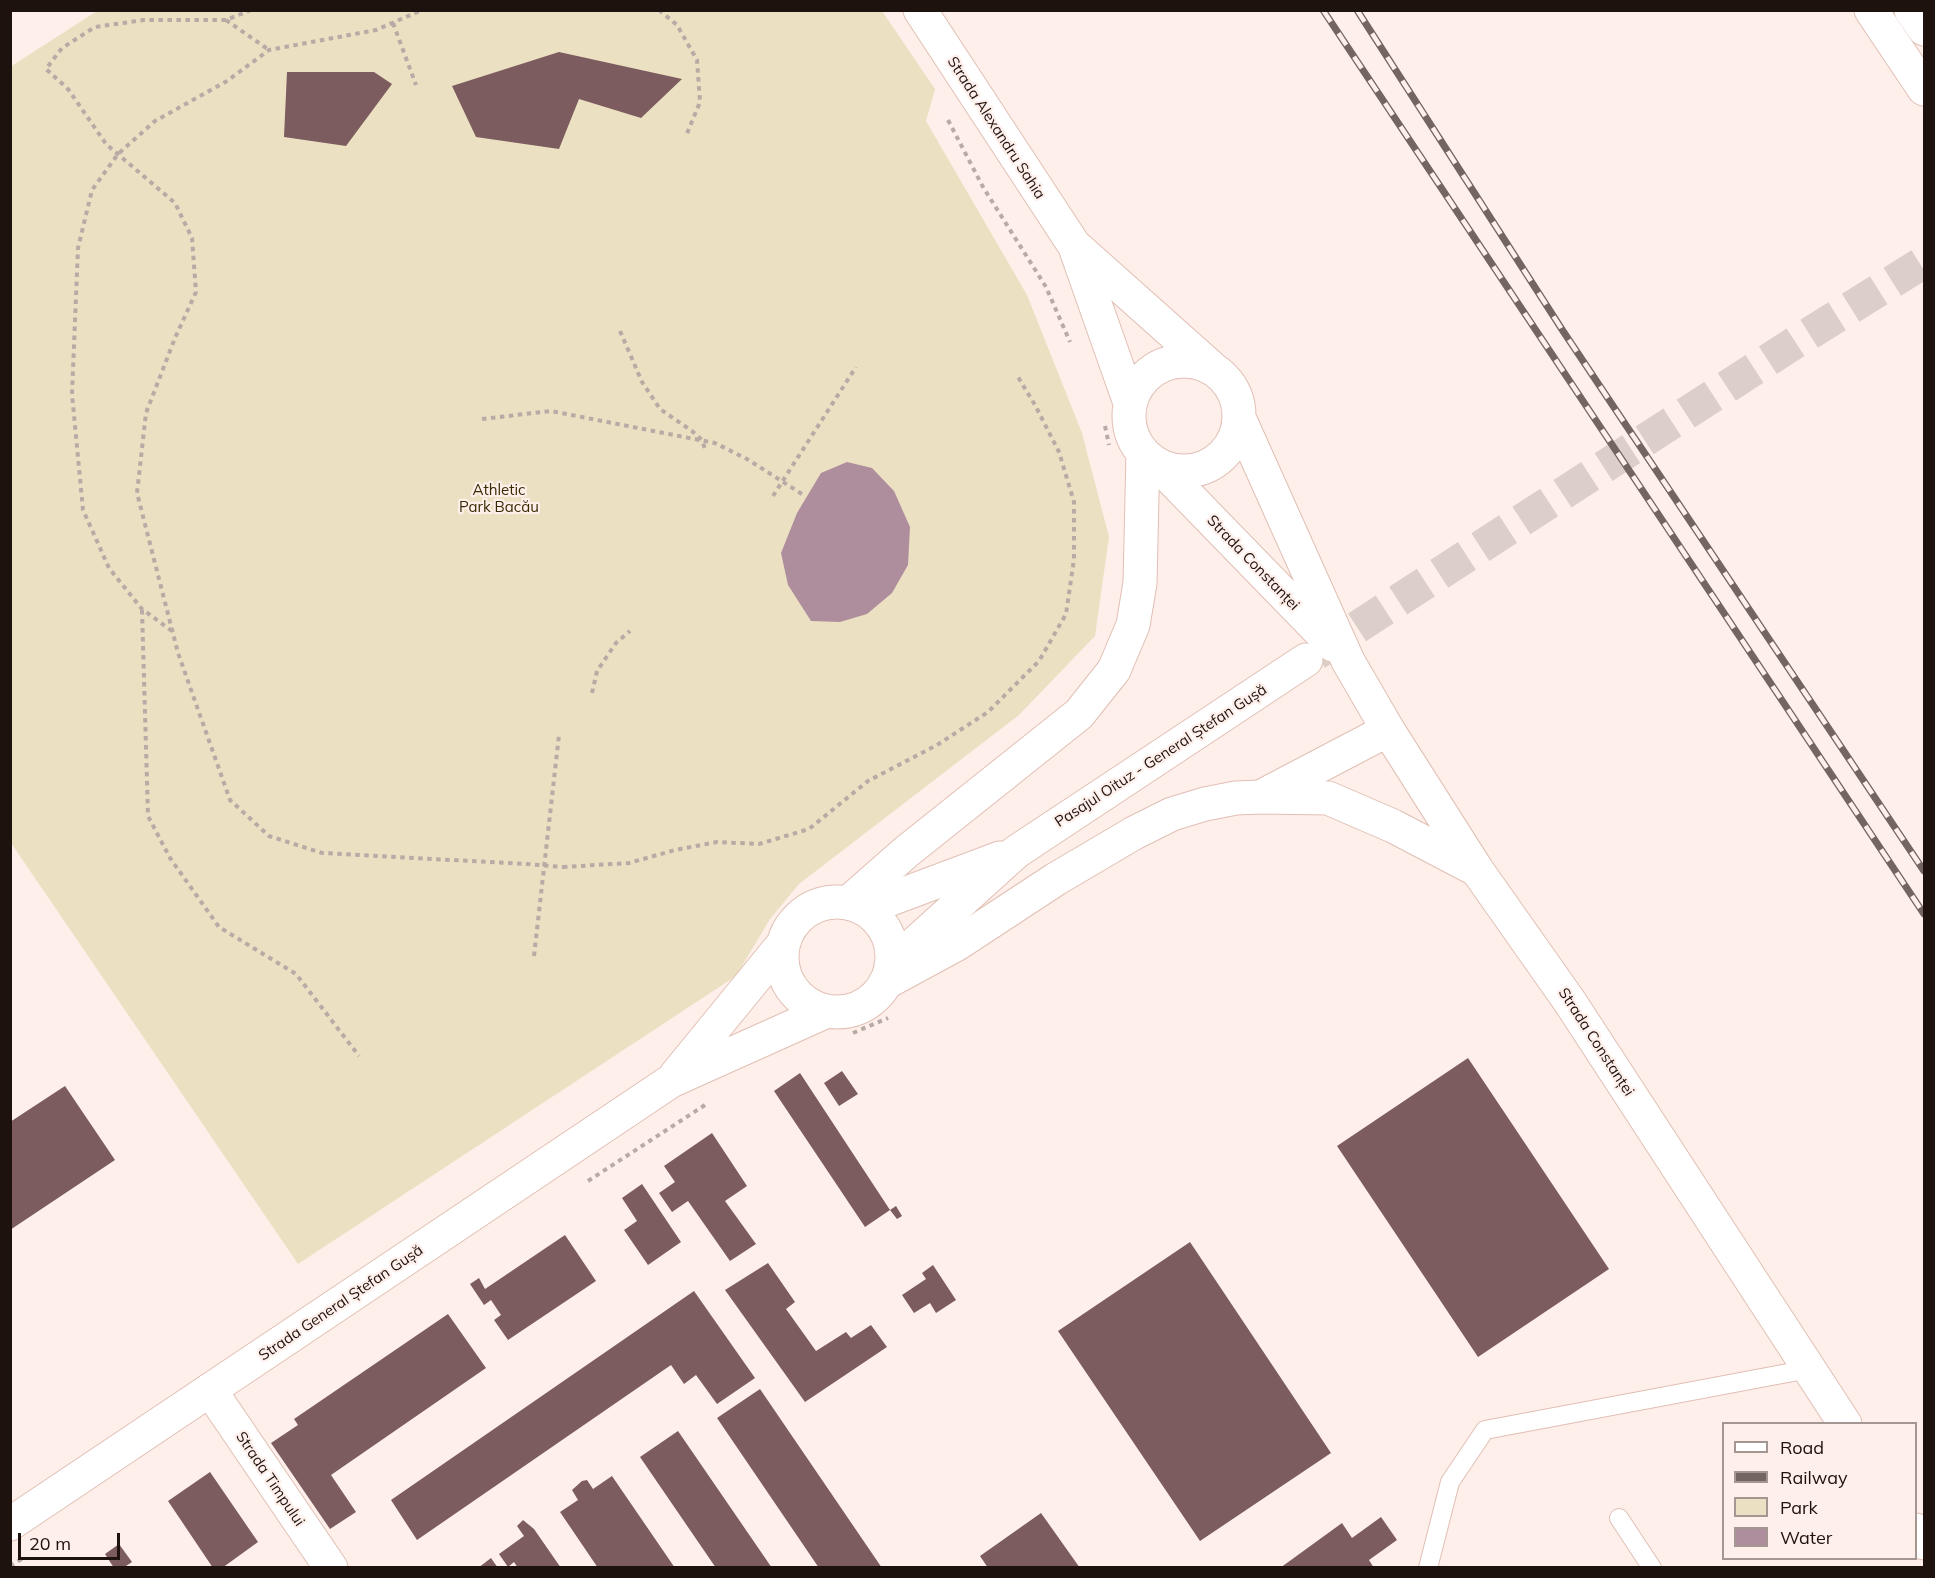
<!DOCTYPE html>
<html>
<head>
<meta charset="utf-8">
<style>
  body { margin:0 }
  #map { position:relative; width:1935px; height:1578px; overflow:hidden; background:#feefea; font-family:Mulish,sans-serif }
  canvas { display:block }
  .frame { position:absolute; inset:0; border:12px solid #1e120e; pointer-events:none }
  .legend { position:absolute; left:1722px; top:1422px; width:195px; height:138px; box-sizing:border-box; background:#feefea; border:2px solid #a49792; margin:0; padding:8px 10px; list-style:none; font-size:18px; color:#1e120e }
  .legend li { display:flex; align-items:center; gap:12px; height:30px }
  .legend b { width:30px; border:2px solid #a49792 }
  .scale { position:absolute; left:18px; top:1533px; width:102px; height:27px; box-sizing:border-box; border:3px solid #1e120e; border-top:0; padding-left:8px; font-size:18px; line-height:21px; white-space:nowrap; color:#1e120e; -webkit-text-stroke:4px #feefea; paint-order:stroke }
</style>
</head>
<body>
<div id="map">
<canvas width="1935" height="1578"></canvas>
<div class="frame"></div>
<ul class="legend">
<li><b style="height:8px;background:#fff"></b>Road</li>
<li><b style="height:8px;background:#736661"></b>Railway</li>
<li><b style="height:16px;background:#ece0c2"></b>Park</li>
<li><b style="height:16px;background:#ae8e9d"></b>Water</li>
</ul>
<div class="scale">20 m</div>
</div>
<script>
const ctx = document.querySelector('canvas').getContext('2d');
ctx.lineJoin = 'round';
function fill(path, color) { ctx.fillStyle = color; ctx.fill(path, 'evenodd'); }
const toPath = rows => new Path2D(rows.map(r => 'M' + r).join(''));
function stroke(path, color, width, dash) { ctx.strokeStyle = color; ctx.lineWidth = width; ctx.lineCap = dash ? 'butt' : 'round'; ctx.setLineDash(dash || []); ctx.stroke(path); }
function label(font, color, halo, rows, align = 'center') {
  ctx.font = font + ' Mulish,sans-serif'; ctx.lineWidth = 4.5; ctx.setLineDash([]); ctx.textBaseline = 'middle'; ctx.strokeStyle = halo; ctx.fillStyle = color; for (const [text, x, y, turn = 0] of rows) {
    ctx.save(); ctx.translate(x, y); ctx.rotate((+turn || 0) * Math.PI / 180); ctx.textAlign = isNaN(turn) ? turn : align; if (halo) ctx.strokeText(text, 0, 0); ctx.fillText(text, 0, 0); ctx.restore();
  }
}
fill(toPath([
  [97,11,882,11,935,89,926,121,1027,295,1082,433,1109,537,1095,636,1019,715,799,884,770,919,736,976,298,1264,11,843,10,67]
]), '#ece0c2');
fill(toPath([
  [847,462,872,468,894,491,910,527,908,565,892,593,867,614,840,622,811,621,788,585,781,553,797,513,821,473]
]), '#ae8e9d');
fill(toPath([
  [559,52,682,79,641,118,579,99,559,149,476,137,452,86],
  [287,72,374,72,392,84,346,146,284,137],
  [1468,1058,1609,1269,1478,1357,1337,1146],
  [842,1071,858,1094,839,1106,824,1083],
  [800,1073,890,1210,865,1227,774,1091],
  [65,1086,115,1160,10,1230,10,1122],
  [712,1133,747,1186,725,1201,756,1244,730,1261,688,1201,672,1212,659,1193,675,1182,664,1166],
  [642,1184,681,1242,648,1265,624,1230,637,1221,622,1198],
  [896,1206,902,1216,897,1219,890,1210],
  [565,1235,596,1281,508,1340,494,1320,501,1315,491,1300,484,1305,470,1284,479,1278,485,1289],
  [1190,1242,1331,1453,1200,1541,1058,1331],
  [768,1263,795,1302,786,1309,816,1351,846,1332,851,1338,871,1325,887,1347,805,1402,725,1290],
  [933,1265,956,1300,936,1313,930,1303,914,1313,902,1295,926,1279,922,1273],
  [694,1291,755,1378,717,1404,696,1375,684,1384,671,1365,417,1540,391,1500],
  [448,1314,486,1368,331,1475,356,1512,330,1529,271,1443,298,1425,294,1419],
  [760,1389,882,1568,819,1568,717,1418],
  [678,1431,772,1568,716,1568,640,1457],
  [210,1472,258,1542,222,1568,213,1568,168,1501],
  [612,1476,675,1568,598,1568,560,1512,578,1500,572,1490,582,1481,587,1480,593,1489],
  [1041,1513,1080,1568,988,1568,980,1556],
  [1381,1517,1397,1540,1369,1560,1374,1568,1280,1568,1342,1523,1352,1538],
  [523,1520,534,1529,561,1568,518,1568,514,1562,508,1567,499,1554,524,1536,517,1526],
  [119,1544,132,1562,123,1568,114,1568,105,1554],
  [491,1558,498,1568,478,1568]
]), '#7d5c5f');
stroke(toPath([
  [1316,654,1799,340,1924,262]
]), '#dccec9', 33, [33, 16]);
const service = toPath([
  [1619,1518,1652,1568],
  [1428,1568,1450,1482,1485,1430,1809,1369]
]);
const minor = toPath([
  [210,1390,331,1568]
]);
const tertiary = toPath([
  [920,10,1074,245,1212,368],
  [1076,250,1130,403],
  '1129 416a55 55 0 1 1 110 0a55 55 0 1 1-110 0Z',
  [1240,420,1348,661,1388,730,1477,870,1570,1002,1845,1424],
  [1158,465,1333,645],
  [1264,795,1388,730],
  [848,903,906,852,1079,714,1114,670,1133,625,1140,583,1143,453],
  [885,983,957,944,1056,879,1134,833,1172,814,1205,804,1236,798,1260,797,1328,798,1393,826,1477,870],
  [1916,1530,1924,1543]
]);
const secondary = toPath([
  [1871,10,1924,89],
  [1911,10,1924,29]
]);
const primary = toPath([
  '782 957a55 55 0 1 1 110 0a55 55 0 1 1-110 0Z',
  [864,909,1000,858],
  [891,965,1016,852,1306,660],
  [676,1075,783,944],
  [10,1524,671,1081,827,1011]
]);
stroke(service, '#e1bfb4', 20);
stroke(minor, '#e1bfb4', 35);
stroke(tertiary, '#e1bfb4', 35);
stroke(secondary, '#e1bfb4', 35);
stroke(primary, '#e1bfb4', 35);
stroke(toPath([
  [251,10,226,20,144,20,95,27,62,48,46,69,68,89,106,144,175,203,192,238,196,292,175,338,146,413,137,493,178,653,230,800,269,836,322,853,526,864],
  [659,10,677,25,697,60,700,102,686,136],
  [226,20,269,50],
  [393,23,416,85],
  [948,120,983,187,1046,287,1070,342],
  [620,331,642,382,660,409,692,431,702,440,706,452],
  [482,419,551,411,715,443,747,459,802,494],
  [1105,426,1109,445],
  [773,496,856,367],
  [142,610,148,816,170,858,219,927,296,974,359,1056],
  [172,631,142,609,109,568,83,510,72,394,78,248,92,190,118,154,155,121,227,81,269,50,376,30,422,10],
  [592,693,597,671,616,643,630,631],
  [563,867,629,863,675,850,717,842,759,844,809,829,868,781,937,745,988,712,1039,661,1066,614,1074,559,1074,502,1059,452,1035,405,1018,377],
  [534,956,559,735],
  [853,1033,888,1018],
  [588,1181,705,1105],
  [10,1566,25,1557]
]), '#b8aaa5', 4, [4.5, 4.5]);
stroke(service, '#fff', 18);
stroke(minor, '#fff', 33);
stroke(tertiary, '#fff', 33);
stroke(secondary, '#fff', 33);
stroke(primary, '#fff', 33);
const rail = toPath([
  [1323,10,1924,914],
  [1357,10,1563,331,1924,871]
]);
stroke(rail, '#736661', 7);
stroke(rail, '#feefea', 4.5, [14]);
stroke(toPath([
  [526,864,563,867]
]), '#b8aaa5', 4, [4.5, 4.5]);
label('15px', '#1e120e', '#feefea', [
  ["Strada Alexandru Sahia",996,128,57],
  ["Strada Constanței",1253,563,46],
  ["Pasajul Oituz - General Ștefan Gușă",1161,756,-33],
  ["Strada Constanței",1596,1042,57],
  ["Strada General Ștefan Gușă",341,1303,-34],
  ["Strada Timpului",270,1479,56]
]);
label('15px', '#382a02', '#feefea', [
  ["Athletic",499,490],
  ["Park Bacău",499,507]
]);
</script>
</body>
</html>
